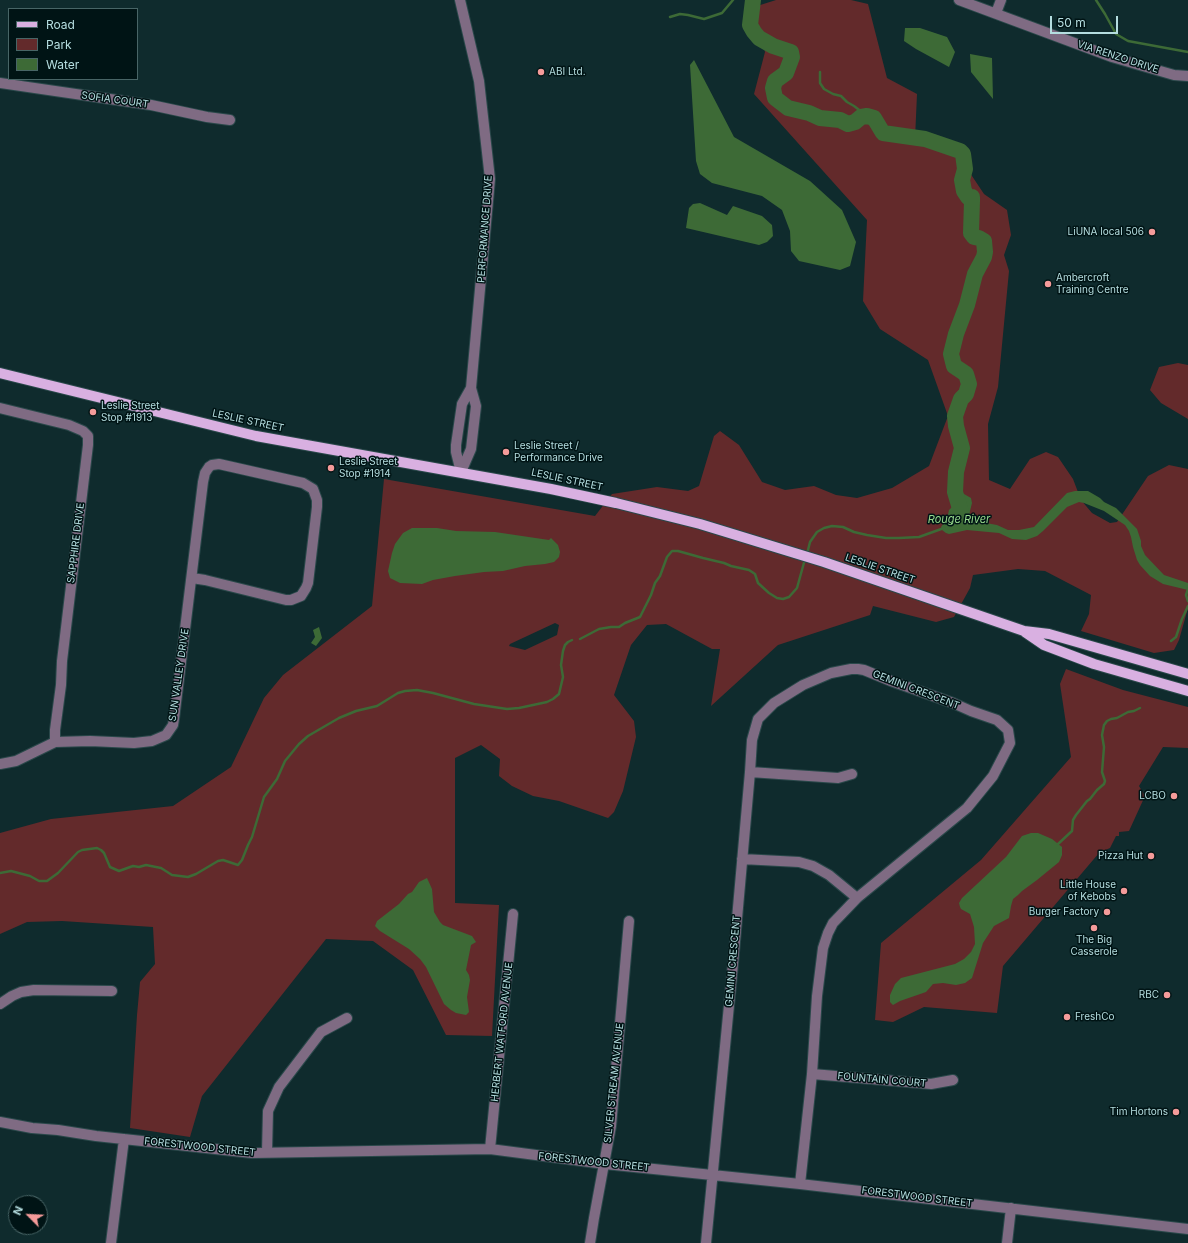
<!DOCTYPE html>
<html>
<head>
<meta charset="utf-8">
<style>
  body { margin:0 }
  #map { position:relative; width:1188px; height:1243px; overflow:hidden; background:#0f2b2d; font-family:Inter,sans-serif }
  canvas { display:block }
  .legend { position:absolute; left:8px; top:8px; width:130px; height:72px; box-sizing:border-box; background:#001415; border:1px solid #486566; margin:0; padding:5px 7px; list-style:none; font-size:12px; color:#b5dee0 }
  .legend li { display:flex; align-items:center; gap:8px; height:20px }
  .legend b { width:20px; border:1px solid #486566 }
  .north { position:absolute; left:8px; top:1195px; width:40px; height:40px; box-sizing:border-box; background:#001415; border:1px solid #486566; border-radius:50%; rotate:294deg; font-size:11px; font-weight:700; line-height:16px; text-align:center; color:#b5dee0 }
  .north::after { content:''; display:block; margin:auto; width:14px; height:18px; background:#f59b9a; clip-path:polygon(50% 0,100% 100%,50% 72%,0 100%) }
  .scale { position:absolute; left:1050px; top:16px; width:68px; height:18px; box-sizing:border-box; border:2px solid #b5dee0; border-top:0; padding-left:5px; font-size:12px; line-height:14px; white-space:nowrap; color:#b5dee0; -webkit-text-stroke:3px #001415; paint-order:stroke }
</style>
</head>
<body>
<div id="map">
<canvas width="1188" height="1243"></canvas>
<ul class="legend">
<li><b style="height:5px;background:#d9b0e1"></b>Road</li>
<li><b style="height:11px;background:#632a2b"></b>Park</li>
<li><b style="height:11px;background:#3d6a36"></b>Water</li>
</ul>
<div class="north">N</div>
<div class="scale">50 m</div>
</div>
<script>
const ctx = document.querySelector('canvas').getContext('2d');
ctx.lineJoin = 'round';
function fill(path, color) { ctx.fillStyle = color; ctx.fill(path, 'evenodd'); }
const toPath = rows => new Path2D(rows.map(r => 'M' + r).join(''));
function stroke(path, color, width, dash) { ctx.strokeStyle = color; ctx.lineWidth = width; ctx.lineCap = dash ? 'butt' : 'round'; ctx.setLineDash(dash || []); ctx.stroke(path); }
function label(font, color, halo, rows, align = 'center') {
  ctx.font = font + ' Inter,sans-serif'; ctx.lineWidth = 3; ctx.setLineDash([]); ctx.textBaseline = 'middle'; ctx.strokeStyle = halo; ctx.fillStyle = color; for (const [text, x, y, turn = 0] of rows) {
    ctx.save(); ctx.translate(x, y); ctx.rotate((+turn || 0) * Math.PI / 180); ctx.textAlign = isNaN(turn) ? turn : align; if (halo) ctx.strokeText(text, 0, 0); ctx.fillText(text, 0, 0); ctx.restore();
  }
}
fill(toPath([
  [776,0,851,0,868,4,887,78,917,94,915,139,940,146,956,154,972,176,984,194,1007,210,1011,235,1004,255,1009,271,998,387,988,424,989,480,1010,489,1030,459,1046,452,1058,457,1073,479,1081,500,1092,513,1110,523,1117,522,1148,476,1169,465,1188,469,1188,608,1179,640,1174,650,1154,653,1081,631,1089,614,1091,595,1045,571,1018,569,973,575,970,588,954,617,936,622,873,606,870,615,778,645,711,706,720,649,712,649,666,624,647,625,631,645,614,695,634,721,636,737,623,791,614,812,608,818,559,801,533,796,512,786,499,776,500,759,481,745,455,758,455,903,499,905,492,1036,446,1035,413,970,373,941,326,939,202,1096,190,1137,130,1128,137,1015,140,982,155,964,153,927,62,921,27,922,0,934,0,833,51,819,173,806,231,767,264,698,283,675,372,606,384,479,595,516,612,494,657,487,688,491,699,486,714,436,720,431,739,445,762,482,785,490,814,486,836,495,857,498,892,488,929,466,948,416,928,360,880,329,863,301,867,220,754,94,765,52,754,7],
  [555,623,559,625,557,635,525,650,509,646,510,644],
  [1178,363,1188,365,1188,419,1161,403,1150,390,1159,367],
  [1066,669,1123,690,1188,707,1188,748,1163,747,1139,786,1145,796,1129,831,1119,832,1119,836,1116,836,1110,848,1099,853,1003,966,997,1013,924,1007,893,1022,875,1020,881,943,981,860,1071,757,1060,684]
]), '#632a2b');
fill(toPath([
  [905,28,920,28,947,37,955,52,949,67,916,49,904,41],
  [970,54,992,58,993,99,971,72],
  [694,60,734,137,810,181,842,210,856,242,850,266,840,270,799,261,791,251,790,231,782,210,762,196,712,183,700,174,696,161,690,65],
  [700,203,727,215,733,206,762,216,772,225,773,236,767,242,759,245,686,228,689,208,693,204],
  [1075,491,1088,491,1100,498,1104,502,1116,508,1137,529,1141,541,1141,546,1145,555,1164,575,1188,583,1188,590,1163,584,1150,576,1140,565,1137,560,1133,547,1131,537,1129,531,1125,525,1104,511,1084,503,1079,502,1067,507,1043,531,1037,536,1026,540,1012,539,999,533,967,530,949,534,946,533,942,530,941,527,947,519,949,510,956,503,961,493,964,494,971,498,972,503,969,515,970,518,975,521,997,525,1008,530,1019,530,1034,527,1067,493],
  [412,528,437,528,456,531,495,532,549,540,551,538,558,545,560,552,559,557,554,562,545,564,525,566,503,571,484,572,455,576,433,580,422,584,400,583,390,578,388,571,392,553,395,544,403,533],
  [319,627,322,638,316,646,311,643,315,637,313,630],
  [1031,833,1038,833,1052,839,1062,847,1062,855,1059,862,1037,880,1022,891,1018,895,1013,899,1011,906,1009,918,994,926,983,943,972,978,965,983,956,985,943,983,933,984,926,992,900,1001,893,1005,890,1002,890,995,895,984,901,978,955,964,964,959,971,952,975,944,974,927,970,914,961,909,960,907,959,903,962,898,1006,857,1022,836],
  [427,878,432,889,434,912,440,922,443,925,472,936,476,942,471,945,466,970,469,975,470,980,467,997,469,1012,466,1015,456,1013,451,1010,444,1004,426,967,420,959,409,949,380,931,375,926,377,921,399,904,408,894,412,892,419,882]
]), '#3d6a36');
stroke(toPath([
  [1096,0,1105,14,1116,34,1128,41,1188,52],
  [670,17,680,14,688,15,704,19,722,13,733,0],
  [820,72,820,83,824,89,833,94,841,96,847,102,854,106,867,116],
  [807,554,810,542,817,532,824,528,832,526,843,527,854,532,867,535,886,538,899,538,919,537,944,528],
  [1188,589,1186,595,1188,601],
  [580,639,599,629,611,627,619,627,625,623,640,617,651,595,655,583,660,576,667,557,672,551,678,551,703,558,724,563,731,566,749,570,755,574,758,583,769,593,777,598,783,599,789,597,797,588,805,559],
  [1171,641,1176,637,1182,619,1188,606],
  [1058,844,1072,831,1073,820,1076,815,1087,801,1090,799,1097,790,1104,784,1105,781,1102,772,1104,747,1102,735,1104,725,1107,721,1111,719,1117,718,1128,712,1134,711,1140,708],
  [0,873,11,871,30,876,39,881,47,881,58,873,78,852,82,850,97,848,101,850,104,853,110,867,119,871,133,866,139,867,146,865,161,868,172,875,188,877,196,874,218,861,223,860,238,865,242,860,248,845,252,837,264,797,277,779,285,761,299,744,308,736,339,718,356,711,377,706,398,693,405,691,417,690,433,693,474,704,507,709,519,708,547,702,553,699,559,694,563,677,561,665,563,651,565,645,568,642,572,640]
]), '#3d6a36', 2.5);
stroke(toPath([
  [753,0,750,25,754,32,759,38,773,46,791,52,792,57,786,73,775,81,773,88,775,98,788,108,809,113,820,118,840,120,848,124,855,122,861,117,867,116,874,118,883,133,925,139,960,151,963,154,965,169,962,180,964,191,968,197,972,197,972,201,971,233,974,237,979,238,984,241,985,252,984,257,975,274,967,305,956,334,951,354,954,366,966,374,969,384,966,394,961,399,955,416,956,426,962,448,956,472,955,492,964,522]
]), '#3d6a36', 16);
const minor = toPath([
  [460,0,479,81,490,179,471,388,476,406,471,449,461,472],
  [959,0,1112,57,1174,75,1188,76],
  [996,13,1001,0],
  [0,83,151,105,207,117,230,120],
  [0,408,69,425,83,431,88,436,88,445,62,661,61,685,55,730,55,742],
  [461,472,456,452,456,445,462,404,471,388],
  [0,764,16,761,55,742,90,741,134,743,152,741,166,735,173,725,174,719,203,482,205,473,209,467,212,465,219,464,303,483,313,489,317,500,317,507,308,583,306,588,301,596,291,600,286,600,205,580,192,578],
  [750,772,838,778,852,774],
  [742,859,799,862,813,866,829,875,857,898],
  [0,1004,12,996,21,992,34,990,112,991],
  [812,1074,931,1084,953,1080],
  [0,1122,32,1128,58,1130,96,1136,252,1153,490,1149,605,1164,800,1184,1188,1229],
  [490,1149,513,914],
  [267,1152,268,1111,279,1087,321,1032,347,1018],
  [111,1243,124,1139],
  [590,1243,594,1218,611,1126,629,921],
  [706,1243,733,964,750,772,752,740,758,719,774,703,803,685,831,673,851,669,858,669,864,670,891,681,953,703,971,711,997,720,1008,730,1010,743,993,776,967,808,857,898,833,923,828,933,823,948,817,996,812,1074,800,1184],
  [1007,1243,1011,1208]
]);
const major = toPath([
  [0,373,256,436,551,489,616,503,700,524,824,562,1024,631,1049,634,1188,674],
  [1025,632,1044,645,1094,664,1188,691]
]);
stroke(minor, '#2a484a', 12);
stroke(major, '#2a484a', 12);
stroke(minor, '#7f6b83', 10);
stroke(major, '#d9b0e1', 10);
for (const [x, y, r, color] of [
  [541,72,4,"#f59b9a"],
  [1152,232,4,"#f59b9a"],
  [1048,284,4,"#f59b9a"],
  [93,412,4,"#f59b9a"],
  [506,452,4,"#f59b9a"],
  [331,468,4,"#f59b9a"],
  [1174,796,4,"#f59b9a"],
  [1151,856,4,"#f59b9a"],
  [1124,891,4,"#f59b9a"],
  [1107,912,4,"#f59b9a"],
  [1094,928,4,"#f59b9a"],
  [1167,995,4,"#f59b9a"],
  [1067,1017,4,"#f59b9a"],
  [1176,1112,4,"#f59b9a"]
]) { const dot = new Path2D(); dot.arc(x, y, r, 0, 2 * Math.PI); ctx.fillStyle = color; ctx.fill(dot); stroke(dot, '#001415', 1.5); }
label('10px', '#b5dee0', '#001415', [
  ["VIA RENZO DRIVE",1118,57,18],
  ["SOFIA COURT",115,100,8],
  ["PERFORMANCE DRIVE",485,229,-86],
  ["LESLIE STREET",248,421,12],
  ["LESLIE STREET",567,480,12],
  ["SAPPHIRE DRIVE",76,543,-83],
  ["LESLIE STREET",880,569,19],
  ["SUN VALLEY DRIVE",179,675,-82],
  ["GEMINI CRESCENT",916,690,21],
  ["GEMINI CRESCENT",733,961,-85],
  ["HERBERT WATFORD AVENUE",502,1032,-84],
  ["FOUNTAIN COURT",882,1080,5],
  ["SILVER STREAM AVENUE",614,1083,-84],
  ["FORESTWOOD STREET",200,1147,6],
  ["FORESTWOOD STREET",594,1162,6],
  ["FORESTWOOD STREET",917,1197,7]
]);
label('10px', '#b5dee0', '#001415', [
  ["ABI Ltd.",549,72,"left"],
  ["LiUNA local 506",1144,232],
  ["Ambercroft",1056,278,"left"],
  ["Training Centre",1056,290,"left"],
  ["Leslie Street",101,406,"left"],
  ["Stop #1913",101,418,"left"],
  ["Leslie Street /",514,446,"left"],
  ["Performance Drive",514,458,"left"],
  ["Leslie Street",339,462,"left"],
  ["Stop #1914",339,474,"left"],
  ["LCBO",1166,796],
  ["Pizza Hut",1143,856],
  ["Little House",1116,885],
  ["of Kebobs",1116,897],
  ["Burger Factory",1099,912],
  ["The Big",1094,940,"center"],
  ["Casserole",1094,952,"center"],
  ["RBC",1159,995],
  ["FreshCo",1075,1017,"left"],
  ["Tim Hortons",1168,1112]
], 'right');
label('italic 11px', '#97d98c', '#001415', [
  ["Rouge River",959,520]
]);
</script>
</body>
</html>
